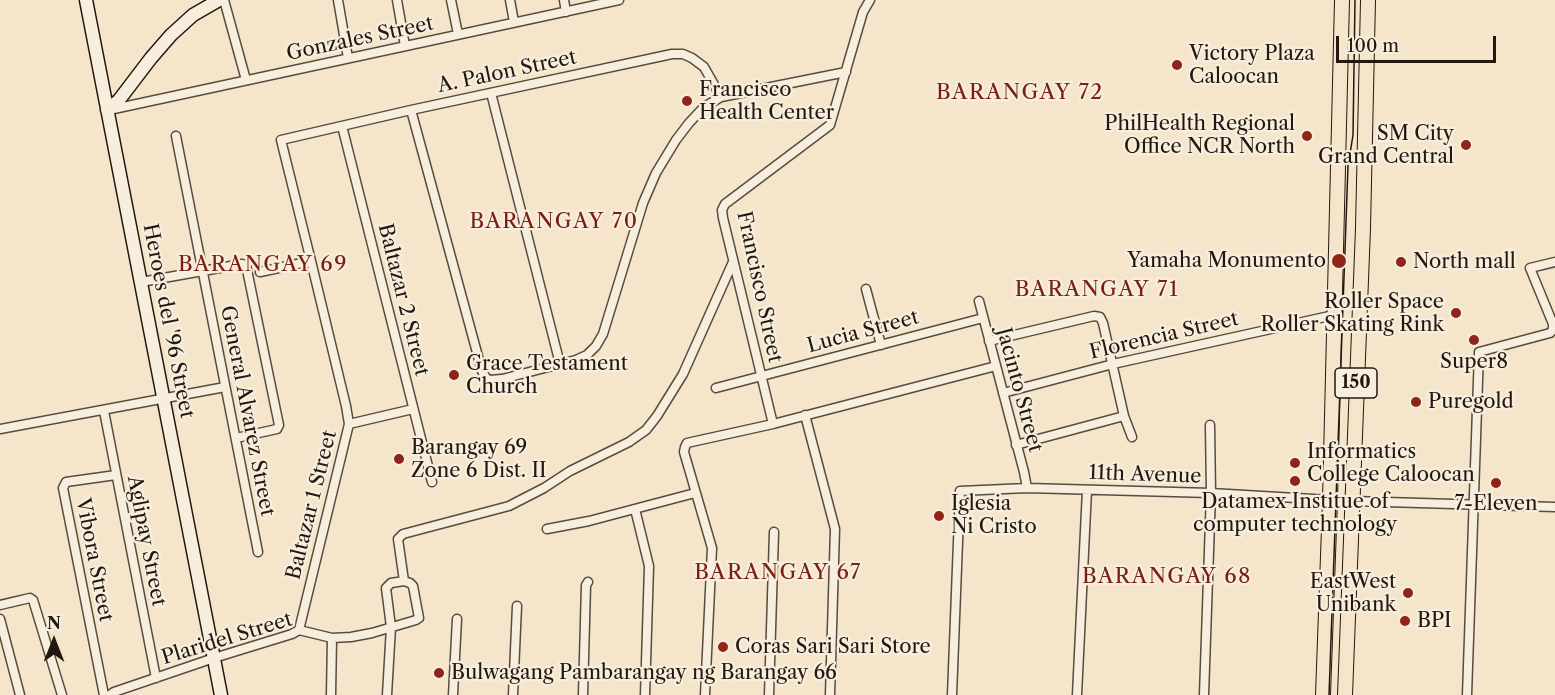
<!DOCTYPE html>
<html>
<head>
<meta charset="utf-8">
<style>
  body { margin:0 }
  #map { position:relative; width:1555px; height:695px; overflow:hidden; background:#f5e5cb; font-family:"Libre Caslon Text",serif }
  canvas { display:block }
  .north { position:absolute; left:24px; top:611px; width:60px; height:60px; -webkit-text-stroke:4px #f8eedd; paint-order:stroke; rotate:0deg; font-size:16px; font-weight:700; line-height:24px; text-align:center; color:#231810 }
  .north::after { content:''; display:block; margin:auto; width:21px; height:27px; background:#231810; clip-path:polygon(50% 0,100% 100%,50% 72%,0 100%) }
  .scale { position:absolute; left:1336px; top:36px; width:160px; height:27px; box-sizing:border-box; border:3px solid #231810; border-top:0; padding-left:8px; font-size:18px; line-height:21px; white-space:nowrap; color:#231810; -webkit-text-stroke:4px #f8eedd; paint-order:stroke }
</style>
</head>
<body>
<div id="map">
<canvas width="1555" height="695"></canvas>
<div class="north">N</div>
<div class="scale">100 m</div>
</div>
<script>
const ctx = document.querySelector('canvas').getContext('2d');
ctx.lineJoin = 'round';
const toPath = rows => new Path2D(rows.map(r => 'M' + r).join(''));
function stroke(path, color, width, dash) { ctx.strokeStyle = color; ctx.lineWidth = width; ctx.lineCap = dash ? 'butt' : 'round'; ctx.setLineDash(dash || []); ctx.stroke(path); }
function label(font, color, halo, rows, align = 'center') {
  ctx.font = font + ' "Libre Caslon Text",serif'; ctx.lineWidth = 4.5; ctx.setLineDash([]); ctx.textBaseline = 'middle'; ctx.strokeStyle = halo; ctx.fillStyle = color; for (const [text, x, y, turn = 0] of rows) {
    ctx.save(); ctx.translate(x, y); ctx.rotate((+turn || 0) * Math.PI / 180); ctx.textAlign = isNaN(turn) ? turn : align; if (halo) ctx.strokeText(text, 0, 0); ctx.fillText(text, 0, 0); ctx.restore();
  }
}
const street = toPath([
  [224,0,246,80],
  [338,0,348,58],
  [397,0,405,46],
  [451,0,458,34],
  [510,0,514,22],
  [564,0,566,12],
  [491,93,560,364],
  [109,110,619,0],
  [411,110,482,371,486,378,490,380,502,379,576,360,587,355,596,346,603,334,643,203,656,173,676,140,689,123,704,107,721,97,846,72],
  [342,126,432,482],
  [176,136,258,552],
  [260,272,311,261],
  [141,282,242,264,246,265,279,425,277,429,236,438],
  [866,289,881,345],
  [979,301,1024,472,1027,488],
  [989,341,1094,316,1100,317,1103,323,1124,416,1132,437],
  [716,388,983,318],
  [1003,393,1113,364,1334,315],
  [104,411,156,678],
  [805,415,835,529,830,695],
  [349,424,413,409],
  [773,424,723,218,722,210,725,204,830,125,863,12,870,0],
  [0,429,225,387],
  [1016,445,1124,416],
  [1352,501,1555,507],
  [635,509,649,566,645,695],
  [547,529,589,521,695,493],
  [404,581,398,539,403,534,509,506,544,488,570,471,629,442,646,430,657,416,683,374,733,262],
  [0,605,30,598,33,600,62,695],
  [0,619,20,695],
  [299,630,349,424,346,406,311,261,281,140,411,110,672,54,683,54,692,58,704,67,721,97],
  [104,695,63,488,66,482,116,475],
  [110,695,114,692,214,658,292,634,299,630,332,638,351,637,372,633,416,620,419,618,413,586,410,583,404,581],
  [331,695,332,638],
  [387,695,391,627,386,588,391,583,404,581],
  [453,695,457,619],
  [513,695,517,606],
  [583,695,586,585,588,582],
  [705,695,712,548,684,452,685,447,687,443,773,424,996,366],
  [769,695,774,532],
  [952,695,960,491,1027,488,1211,493,1330,500],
  [1077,695,1087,490],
  [1204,695,1211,493,1210,425],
  [1467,695,1479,352,1550,333,1553,330,1553,324,1530,268,1555,262]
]);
const secondary = toPath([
  [86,0,221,695],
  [107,110,119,100,151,58,171,35,193,15,219,0]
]);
const primary = toPath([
  [1323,695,1330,500,1342,0],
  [1345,695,1363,228,1368,0]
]);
stroke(street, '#584b3f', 11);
stroke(secondary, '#231810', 15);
stroke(primary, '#231810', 16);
stroke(street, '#f8eedd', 8);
stroke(secondary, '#f8eedd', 12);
stroke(primary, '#f5e5cb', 14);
stroke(toPath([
  [1329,695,1348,166,1353,135,1355,0]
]), '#231810', 1.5);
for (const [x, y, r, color] of [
  [1177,65,6,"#8f2418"],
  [687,101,6,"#8f2418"],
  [1307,136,6,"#8f2418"],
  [1466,145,6,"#8f2418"],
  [1339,261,8,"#8f2418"],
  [1401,262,6,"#8f2418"],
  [1456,313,6,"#8f2418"],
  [1474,340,6,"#8f2418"],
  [454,375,6,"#8f2418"],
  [1416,402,6,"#8f2418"],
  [399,459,6,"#8f2418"],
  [1295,463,6,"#8f2418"],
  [1295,481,6,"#8f2418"],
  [1496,483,6,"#8f2418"],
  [939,516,6,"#8f2418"],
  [1408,593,6,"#8f2418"],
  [1405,621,6,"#8f2418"],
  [723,647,6,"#8f2418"],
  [439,673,6,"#8f2418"]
]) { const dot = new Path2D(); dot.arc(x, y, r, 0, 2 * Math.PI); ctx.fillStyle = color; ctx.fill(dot); stroke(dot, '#f8eedd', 2); }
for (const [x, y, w] of [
  [1356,383,42]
]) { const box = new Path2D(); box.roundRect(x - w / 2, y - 15, w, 30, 4.5); ctx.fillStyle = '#f8eedd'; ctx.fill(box); stroke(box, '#231810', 1.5); }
label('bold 18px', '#231810', null, [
  ["150",1356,383]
]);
label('20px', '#231810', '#f8eedd', [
  ["Gonzales Street",360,39,-12],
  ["A. Palon Street",507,72,-12],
  ["Francisco Street",759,287,78],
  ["Baltazar 2 Street",403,300,76],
  ["Heroes del '96 Street",168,321,79],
  ["Lucia Street",863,332,-15],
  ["Florencia Street",1164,336,-13],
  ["Jacinto Street",1019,390,75],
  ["General Alvarez Street",247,411,79],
  ["11th Avenue",1145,475,2],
  ["Baltazar 1 Street",312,505,-76],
  ["Aglipay Street",146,541,79],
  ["Vibora Street",94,560,79],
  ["Plaridel Street",227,639,-17]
]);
label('20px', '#231810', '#f8eedd', [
  ["Victory Plaza",1189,54],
  ["Caloocan",1189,77],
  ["Francisco",699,90],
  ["Health Center",699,113],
  ["PhilHealth Regional",1295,124,"right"],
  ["Office NCR North",1295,147,"right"],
  ["SM City",1454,134,"right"],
  ["Grand Central",1454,157,"right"],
  ["Yamaha Monumento",1326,261,"right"],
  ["North mall",1413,262],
  ["Roller Space",1444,302,"right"],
  ["Roller Skating Rink",1444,325,"right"],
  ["Super8",1474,362,"center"],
  ["Grace Testament",466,364],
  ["Church",466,387],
  ["Puregold",1428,402],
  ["Barangay 69",411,448],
  ["Zone 6 Dist. II",411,471],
  ["Informatics",1307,452],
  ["College Caloocan",1307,475],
  ["Datamex Institue of",1295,502,"center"],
  ["computer technology",1295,525,"center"],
  ["Iglesia",951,504],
  ["Ni Cristo",951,527],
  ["7-Eleven",1496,504,"center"],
  ["EastWest",1396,582,"right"],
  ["Unibank",1396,605,"right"],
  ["BPI",1417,621],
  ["Coras Sari Sari Store",735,647],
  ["Bulwagang Pambarangay ng Barangay 66",451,673]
], 'left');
ctx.letterSpacing = '1.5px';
label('21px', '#7a1f14', '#f8eedd', [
  ["BARANGAY 72",1020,93],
  ["BARANGAY 70",554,222],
  ["BARANGAY 69",263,265],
  ["BARANGAY 71",1097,290],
  ["BARANGAY 67",778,573],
  ["BARANGAY 68",1167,577]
]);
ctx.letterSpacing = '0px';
</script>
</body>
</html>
